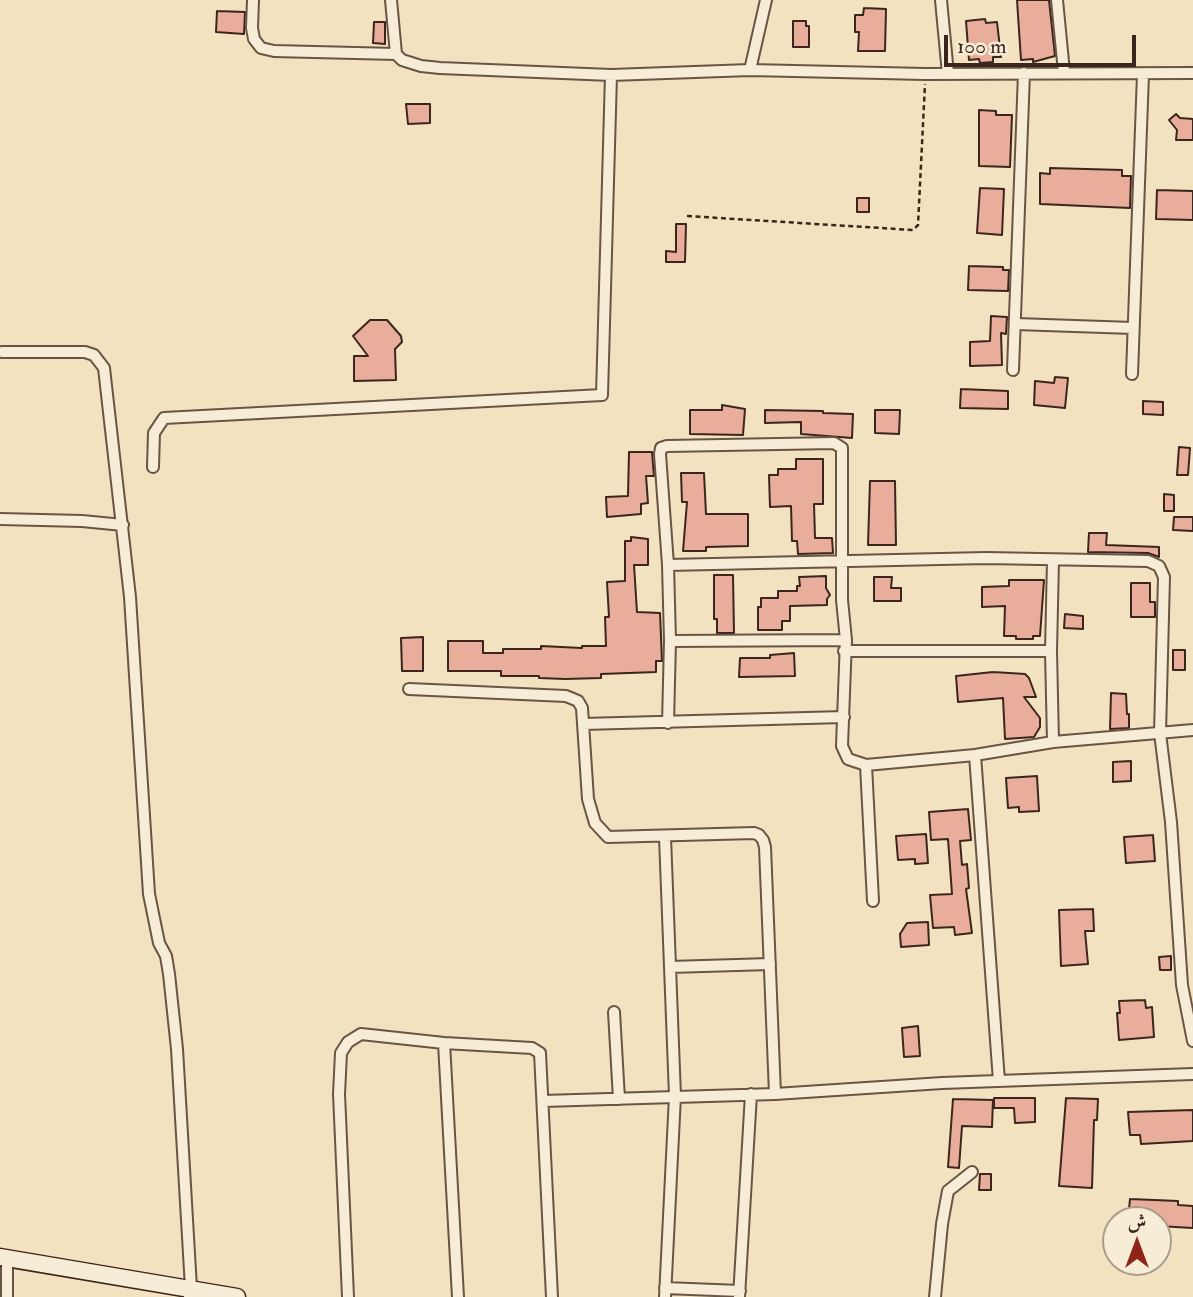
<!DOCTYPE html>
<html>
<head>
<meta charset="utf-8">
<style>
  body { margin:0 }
  #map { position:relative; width:1193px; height:1297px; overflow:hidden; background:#f3e2bf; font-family:"IM FELL Double Pica",Amiri,serif }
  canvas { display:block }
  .north { position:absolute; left:1102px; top:1206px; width:70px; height:70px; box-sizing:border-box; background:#f7ecd5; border:2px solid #ac9c8b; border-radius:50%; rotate:0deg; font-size:19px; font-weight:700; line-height:28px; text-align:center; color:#3c251c }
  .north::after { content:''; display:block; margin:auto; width:24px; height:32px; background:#8f2418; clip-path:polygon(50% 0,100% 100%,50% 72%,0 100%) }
  .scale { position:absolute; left:944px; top:35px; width:192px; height:32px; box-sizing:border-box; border:4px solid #3c251c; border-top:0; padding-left:9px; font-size:21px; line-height:24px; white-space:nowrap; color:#3c251c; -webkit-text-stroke:5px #f7ecd5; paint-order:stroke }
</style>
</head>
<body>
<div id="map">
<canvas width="1193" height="1297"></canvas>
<div class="north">ش</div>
<div class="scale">100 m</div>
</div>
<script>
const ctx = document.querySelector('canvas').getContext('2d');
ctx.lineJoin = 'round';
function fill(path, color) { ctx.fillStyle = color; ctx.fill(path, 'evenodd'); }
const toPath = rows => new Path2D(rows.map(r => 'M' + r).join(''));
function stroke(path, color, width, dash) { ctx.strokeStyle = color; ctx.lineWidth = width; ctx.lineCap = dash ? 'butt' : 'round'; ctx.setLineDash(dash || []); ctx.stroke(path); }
const building = toPath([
  [1017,0,1049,0,1055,56,1033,62,1033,59,1021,60,1017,0],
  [864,8,886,9,885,51,858,51,859,32,855,32,855,15,863,15,864,8],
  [217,11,245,12,244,34,216,32,217,11],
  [985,19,986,23,997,22,1001,57,993,57,993,62,980,63,979,59,969,60,966,21,985,19],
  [793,21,806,21,806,26,809,26,809,47,793,47,793,21],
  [374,22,385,22,385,44,373,43,374,22],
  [406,104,430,104,430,123,408,124,406,104],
  [979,110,996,111,996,115,1012,115,1010,167,979,166,979,110],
  [1176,114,1180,118,1193,119,1193,140,1176,140,1177,130,1169,120,1176,114],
  [1050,168,1122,170,1122,176,1131,176,1130,208,1040,204,1040,173,1050,174,1050,168],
  [980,188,1004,189,1002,235,977,233,980,188],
  [1157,190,1193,191,1193,220,1156,219,1157,190],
  [857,198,869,198,869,212,857,212,857,198],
  [676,224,686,224,685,262,666,262,666,251,676,252,676,224],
  [969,266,1003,267,1003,270,1009,270,1008,291,968,290,969,266],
  [991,316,1007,317,1006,334,1001,333,1002,365,970,366,970,342,990,341,991,316],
  [370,320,387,320,401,336,402,342,395,349,396,380,354,381,354,356,368,356,353,336,370,320],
  [1055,377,1068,378,1065,408,1034,405,1035,381,1054,383,1055,377],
  [961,389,1008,391,1008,409,960,408,961,389],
  [1143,401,1163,402,1163,415,1143,414,1143,401],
  [722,405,745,409,743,435,690,434,690,410,722,410,722,405],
  [765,410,823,411,823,413,853,414,852,438,801,434,801,422,765,423,765,410],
  [875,410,900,410,899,434,875,433,875,410],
  [1179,447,1190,448,1188,475,1177,475,1179,447],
  [629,452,652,452,654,476,646,476,648,503,641,504,641,514,607,517,606,497,628,496,629,452],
  [796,459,823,459,823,504,814,504,815,538,832,538,833,553,798,554,797,541,792,541,791,506,770,507,769,475,778,475,778,469,796,469,796,459],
  [681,473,704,473,706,514,748,514,748,546,706,547,706,551,683,551,687,502,682,502,681,473],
  [870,481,895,481,896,545,868,545,870,481],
  [1164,494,1174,495,1174,511,1164,511,1164,494],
  [1174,517,1193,517,1193,531,1173,530,1174,517],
  [1089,533,1107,533,1106,545,1159,547,1159,557,1148,553,1088,552,1089,533],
  [631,537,648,539,648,565,634,565,637,612,660,613,662,661,656,661,656,672,601,674,601,678,565,679,539,678,539,676,501,676,501,671,448,671,448,641,483,641,483,653,503,653,503,649,541,649,541,646,582,648,582,646,606,646,605,617,609,617,607,582,625,581,625,541,631,541,631,537],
  [714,575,733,575,734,633,717,633,717,619,714,619,714,575],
  [826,576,826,588,830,595,827,599,827,605,790,606,790,621,782,621,782,630,758,630,758,607,761,607,761,598,778,598,778,591,797,591,797,586,800,586,799,577,826,576],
  [874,577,892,577,891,588,901,588,901,601,874,601,874,577],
  [1009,580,1044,580,1040,636,1033,636,1033,639,1016,639,1016,636,1004,636,1005,606,982,607,982,587,1009,586,1009,580],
  [1131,583,1150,583,1150,602,1155,602,1155,617,1131,617,1131,583],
  [1065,614,1083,616,1083,629,1064,628,1065,614],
  [423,637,423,671,402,671,401,638,423,637],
  [1173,650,1185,650,1185,670,1173,670,1173,650],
  [794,653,795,676,739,677,740,658,770,658,770,655,794,653],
  [993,672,1025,674,1029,678,1036,697,1024,697,1040,718,1040,727,1034,737,1005,739,1003,698,958,702,956,676,993,672],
  [1111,693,1126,694,1127,714,1129,714,1129,728,1110,729,1111,693],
  [1131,761,1131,781,1113,782,1113,762,1131,761],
  [1037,776,1039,811,1019,812,1019,807,1008,808,1006,778,1037,776],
  [968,809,971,840,960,841,962,865,967,864,969,888,966,889,972,933,955,935,954,927,933,928,930,895,952,894,948,839,931,840,929,812,968,809],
  [926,834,928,863,915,864,915,859,898,860,896,836,926,834],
  [1153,835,1155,861,1126,863,1124,837,1153,835],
  [1093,909,1094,931,1085,931,1088,964,1061,966,1059,910,1093,909],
  [928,922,929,945,901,947,900,934,907,923,928,922],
  [1171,956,1171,970,1160,970,1159,957,1171,956],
  [1145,1000,1146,1008,1152,1007,1154,1037,1119,1040,1117,1013,1120,1013,1119,1001,1145,1000],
  [918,1026,920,1056,904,1057,902,1028,918,1026],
  [994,1098,1035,1098,1035,1122,1015,1123,1014,1108,994,1108,994,1098],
  [1066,1098,1098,1099,1097,1120,1094,1120,1092,1188,1059,1186,1066,1098],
  [953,1099,993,1100,992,1127,962,1126,959,1168,948,1167,953,1099],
  [1193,1110,1193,1141,1141,1144,1140,1135,1130,1135,1128,1112,1193,1110],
  [980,1174,991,1174,991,1190,979,1190,980,1174],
  [1130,1199,1178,1201,1178,1205,1193,1206,1193,1228,1158,1226,1158,1220,1148,1220,1148,1210,1129,1209,1130,1199]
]);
fill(building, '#e8ae9b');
stroke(building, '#3c251c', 2);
const street = toPath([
  [253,0,252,28,254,39,261,48,274,51,396,54],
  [391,0,396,54,402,60,421,66,440,68,611,75,750,70,925,74,1193,73],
  [941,0,948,74],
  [1057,0,1064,72],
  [750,70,766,0],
  [1016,324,1133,328],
  [2,352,85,352,94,355,104,368,130,597,149,894,159,943,166,956,169,974,177,1049,191,1288,189,1297],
  [1013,370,1024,73],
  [1132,374,1143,74],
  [153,467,154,433,164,418,602,395,611,75],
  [0,519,82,521,123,525],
  [1053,560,1051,651,1053,742],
  [668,565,986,558,1148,561,1159,566,1164,577,1160,733,1171,822,1182,985,1193,1041],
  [670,641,846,640],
  [844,651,1051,651],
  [409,689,566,696,578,701,582,708,588,799,595,823,608,837,754,833,759,835,763,840,765,847,775,1094],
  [668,723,670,641,668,565,660,454,661,448,667,446,834,443,842,448,842,600,846,640,842,746,848,759,866,765,975,755,1053,742,1193,730],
  [583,724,844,717],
  [975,755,999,1081],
  [866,765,873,901],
  [670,967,770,964],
  [614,1012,619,1099],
  [444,1043,458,1297],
  [543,1101,775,1094,942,1083,1193,1074],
  [7,1258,7,1297],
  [665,1288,740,1291],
  [348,1297,339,1094,341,1053,348,1042,361,1034,444,1043,532,1048,540,1053,552,1297],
  [665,1297,675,1096,665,837],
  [739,1297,751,1094],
  [935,1297,942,1224,948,1191,972,1172]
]);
const secondary = toPath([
  [0,1257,237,1297]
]);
stroke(street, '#6a5445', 14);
stroke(secondary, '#3c251c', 19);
stroke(toPath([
  [687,216,913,230,918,225,925,84]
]), '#3c251c', 2.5, [5, 3.5]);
stroke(street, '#f7ecd5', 10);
stroke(secondary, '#f7ecd5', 16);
</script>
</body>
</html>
